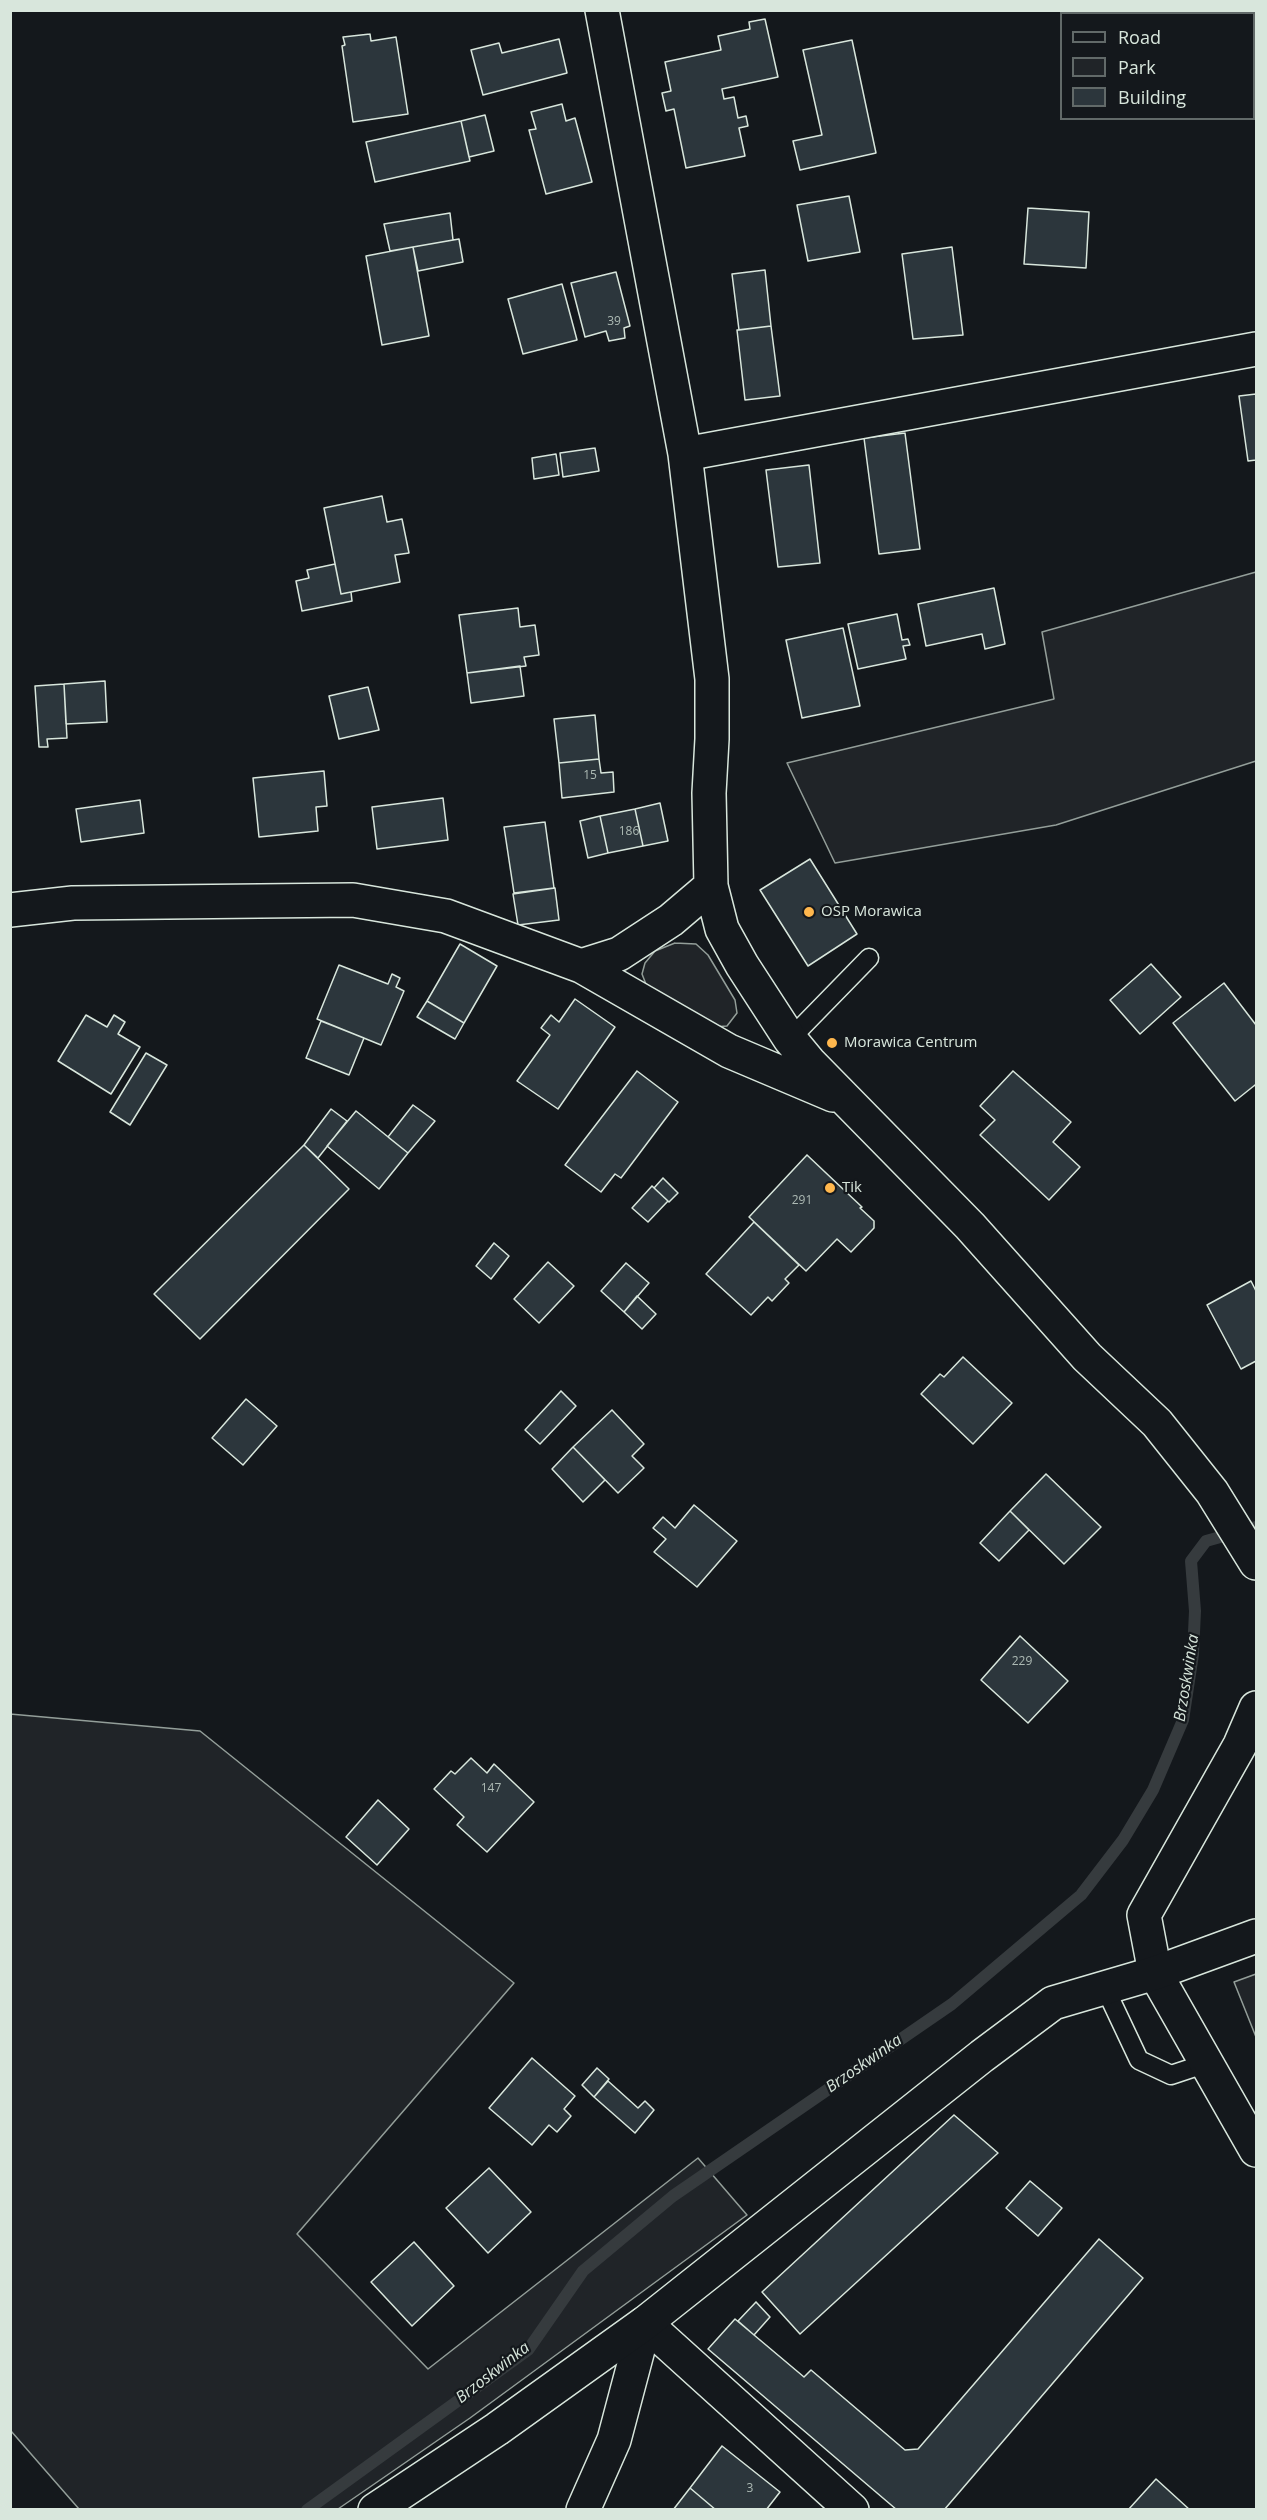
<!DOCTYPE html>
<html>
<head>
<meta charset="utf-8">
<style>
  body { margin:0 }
  #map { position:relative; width:1267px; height:2520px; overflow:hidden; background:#14181c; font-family:"Open Sans",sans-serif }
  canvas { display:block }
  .frame { position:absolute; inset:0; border:12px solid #d8e6dc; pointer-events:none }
  .legend { position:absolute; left:1060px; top:12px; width:195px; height:108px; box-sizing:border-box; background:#14181c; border:2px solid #626a69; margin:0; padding:8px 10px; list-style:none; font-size:18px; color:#d8e6dc }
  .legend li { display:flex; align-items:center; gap:12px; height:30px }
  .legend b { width:30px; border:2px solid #626a69 }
</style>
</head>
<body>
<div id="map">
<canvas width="1267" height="2520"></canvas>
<div class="frame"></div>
<ul class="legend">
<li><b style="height:8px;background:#14181c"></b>Road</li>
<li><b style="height:16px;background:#202428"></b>Park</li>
<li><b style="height:16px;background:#2c363c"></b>Building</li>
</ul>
</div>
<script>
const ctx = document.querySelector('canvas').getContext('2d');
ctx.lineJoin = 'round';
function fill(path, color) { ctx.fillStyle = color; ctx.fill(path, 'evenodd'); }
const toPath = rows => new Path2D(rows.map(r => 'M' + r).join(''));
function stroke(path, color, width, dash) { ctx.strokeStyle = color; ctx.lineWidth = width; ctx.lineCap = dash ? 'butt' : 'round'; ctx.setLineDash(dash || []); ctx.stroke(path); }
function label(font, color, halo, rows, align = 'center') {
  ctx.font = font + ' "Open Sans",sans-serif'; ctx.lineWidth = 4.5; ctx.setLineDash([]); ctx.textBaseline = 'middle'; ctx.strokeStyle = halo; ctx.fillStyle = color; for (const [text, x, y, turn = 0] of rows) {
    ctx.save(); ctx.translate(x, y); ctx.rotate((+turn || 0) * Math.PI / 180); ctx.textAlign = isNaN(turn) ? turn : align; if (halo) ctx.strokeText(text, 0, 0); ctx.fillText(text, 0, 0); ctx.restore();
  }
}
const green = toPath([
  [1256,572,1256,761,1056,825,835,863,787,763,1054,699,1042,632,1256,572],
  [675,943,696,944,708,955,735,1000,737,1013,727,1026,713,1027,649,992,642,974,645,963,655,951,675,943],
  [10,1714,200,1731,514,1983,297,2234,428,2369,698,2158,747,2215,470,2418,338,2509,79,2509,11,2431,10,1714],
  [1256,1974,1256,2037,1234,1982,1256,1974]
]);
fill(green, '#202428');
stroke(green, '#939e99', 1.5);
stroke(toPath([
  [307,2510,528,2350,583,2271,673,2196,952,2004,1081,1895,1123,1840,1153,1790,1183,1720,1193,1654,1195,1611,1191,1561,1206,1541,1256,1527]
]), '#363b3e', 12);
const building = toPath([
  [765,19,778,77,722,89,724,99,734,97,738,118,746,116,748,126,739,128,745,156,686,168,674,109,666,111,662,93,671,91,665,62,721,50,718,36,750,29,749,22,765,19],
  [370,34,371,41,396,37,408,114,353,122,342,46,345,45,343,37,370,34],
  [559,39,567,73,483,95,471,50,499,43,502,53,559,39],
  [852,40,876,153,800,170,793,141,822,135,803,50,852,40],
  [562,104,566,121,575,118,592,182,546,194,529,130,536,129,531,112,562,104],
  [485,115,494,151,469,157,461,121,485,115],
  [461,121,470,161,375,182,366,142,461,121],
  [849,196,860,252,808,261,797,205,849,196],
  [1028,208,1089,212,1086,268,1024,264,1028,208],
  [450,213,453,240,390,251,384,224,450,213],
  [459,239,463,262,418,271,413,247,459,239],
  [413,247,429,336,382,345,366,256,413,247],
  [952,247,963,335,913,339,902,254,952,247],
  [765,270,771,326,739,330,732,274,765,270],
  [616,272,630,326,624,328,625,338,609,341,606,331,585,337,571,283,616,272],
  [562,284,577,340,523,354,508,299,562,284],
  [771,326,780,396,745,400,737,330,771,326],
  [1256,394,1256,460,1248,461,1239,396,1256,394],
  [905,433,920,549,879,554,864,438,905,433],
  [595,448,599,471,563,477,560,453,595,448],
  [556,454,559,475,534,479,532,458,556,454],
  [809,465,820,563,778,567,766,470,809,465],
  [382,496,387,522,402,519,409,553,395,555,400,582,341,594,324,508,382,496],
  [335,564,341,594,351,592,352,601,302,611,296,581,309,578,307,570,335,564],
  [994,588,1005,644,985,649,982,634,926,646,918,604,994,588],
  [518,608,520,627,535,625,539,655,524,657,526,666,467,673,459,615,518,608],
  [897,614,902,640,908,639,910,645,903,646,906,659,858,669,848,624,897,614],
  [843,628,860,706,802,718,786,640,843,628],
  [520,666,524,696,471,703,467,673,520,666],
  [105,681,107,722,66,724,64,684,105,681],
  [64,684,67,738,47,739,48,747,39,747,35,686,64,684],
  [368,687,379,730,339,739,329,696,368,687],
  [595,715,599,759,559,763,554,719,595,715],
  [599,759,601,773,613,772,614,792,562,798,559,763,599,759],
  [324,771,327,806,316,807,318,831,259,837,253,778,324,771],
  [443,798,448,840,377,849,372,807,443,798],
  [140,800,144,833,81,842,76,809,140,800],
  [660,803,668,841,643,846,635,809,660,803],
  [635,809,643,846,608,853,600,816,635,809],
  [600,816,608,853,588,858,580,821,600,816],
  [545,822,554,888,514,893,504,827,545,822],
  [810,859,857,934,808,966,760,890,810,859],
  [555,888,559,920,518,925,513,894,555,888],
  [460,944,497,966,464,1023,427,1001,460,944],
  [1151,964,1181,997,1140,1034,1110,1000,1151,964],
  [339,965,388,984,392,974,400,978,396,987,404,991,381,1045,317,1019,339,965],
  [1224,983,1256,1025,1256,1087,1255,1085,1235,1101,1173,1023,1224,983],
  [575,999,615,1027,558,1109,517,1081,550,1035,541,1028,551,1015,559,1022,575,999],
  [427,1001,464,1023,455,1039,417,1017,427,1001],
  [86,1015,107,1027,114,1015,125,1022,118,1034,140,1047,111,1094,58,1061,86,1015],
  [321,1021,364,1038,349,1075,306,1058,321,1021],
  [146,1053,167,1065,130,1125,110,1112,146,1053],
  [637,1071,678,1102,621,1178,615,1174,601,1192,565,1165,637,1071],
  [1013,1071,1071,1122,1053,1142,1080,1167,1049,1200,980,1135,995,1120,980,1106,1013,1071],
  [413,1105,435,1121,408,1153,388,1137,413,1105],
  [331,1109,347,1121,318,1158,304,1145,331,1109],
  [356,1111,408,1153,379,1189,327,1146,356,1111],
  [304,1145,349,1189,200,1339,154,1294,304,1145],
  [807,1155,862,1207,860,1208,874,1221,874,1228,851,1252,837,1239,806,1271,749,1217,807,1155],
  [663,1178,678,1193,669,1202,654,1188,663,1178],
  [652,1186,668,1201,648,1222,632,1208,652,1186],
  [754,1222,799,1265,785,1279,789,1283,772,1301,768,1297,751,1315,706,1274,754,1222],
  [494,1243,509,1256,491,1279,476,1266,494,1243],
  [548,1262,574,1286,539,1323,514,1299,548,1262],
  [626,1263,649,1283,624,1312,601,1291,626,1263],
  [1251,1281,1256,1291,1256,1361,1241,1369,1207,1305,1251,1281],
  [637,1296,656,1314,642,1329,624,1312,637,1296],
  [963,1357,1012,1403,973,1444,921,1394,940,1374,944,1377,963,1357],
  [561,1391,576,1406,540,1444,525,1430,561,1391],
  [246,1399,277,1426,243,1465,212,1438,246,1399],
  [612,1410,644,1444,632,1456,644,1468,618,1493,573,1447,612,1410],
  [573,1447,605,1480,583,1502,552,1469,573,1447],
  [1046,1474,1101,1527,1064,1564,1010,1511,1046,1474],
  [694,1505,737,1541,697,1587,654,1552,666,1539,653,1528,663,1517,675,1528,694,1505],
  [1010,1511,1029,1530,999,1561,980,1543,1010,1511],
  [1020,1636,1068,1681,1028,1723,981,1680,1020,1636],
  [471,1758,487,1773,494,1764,534,1802,487,1852,457,1825,464,1817,434,1789,451,1771,455,1774,471,1758],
  [378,1800,409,1829,377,1865,346,1837,378,1800],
  [532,2058,575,2096,564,2109,571,2116,557,2132,549,2125,532,2145,489,2108,532,2058],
  [597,2068,609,2079,594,2097,582,2085,597,2068],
  [608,2081,638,2108,645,2101,654,2110,635,2133,594,2097,608,2081],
  [954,2115,998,2153,800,2334,762,2292,954,2115],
  [489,2168,531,2212,488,2253,446,2208,489,2168],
  [1030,2181,1062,2208,1038,2236,1006,2208,1030,2181],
  [1099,2239,1143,2278,944,2510,897,2510,708,2349,735,2319,804,2377,811,2370,905,2450,918,2449,1099,2239],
  [414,2242,454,2286,412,2326,371,2282,414,2242],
  [756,2302,770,2317,754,2335,738,2321,756,2302],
  [722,2446,780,2492,766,2510,716,2510,690,2488,722,2446],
  [1156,2479,1190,2510,1128,2510,1156,2479],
  [690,2488,716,2510,673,2510,690,2488]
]);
fill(building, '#2c363c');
stroke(building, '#d8e6dc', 1.5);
const lane = toPath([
  [790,1039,869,958],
  [1105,1988,1139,2060,1171,2075,1207,2063]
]);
const street = toPath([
  [602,10,685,454,712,679,712,739,709,793,711,886,722,929,742,965,790,1039,809,1062,970,1226,1087,1357,1157,1423,1212,1492,1256,1563],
  [685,454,1256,349],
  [10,910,73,903,353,900,446,916,581,966,729,1051,833,1095],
  [581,966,619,954,671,920,711,886],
  [1256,1708,1240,1745,1144,1915,1155,1973,1256,2150],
  [583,2510,614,2440,645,2323,852,2510]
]);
const secondary = toPath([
  [375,2510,497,2429,645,2323,982,2056,1053,2003,1155,1973,1256,1936]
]);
stroke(lane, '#d8e6dc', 21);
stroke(street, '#d8e6dc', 36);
stroke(secondary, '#d8e6dc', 36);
stroke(lane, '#14181c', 18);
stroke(street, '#14181c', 33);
stroke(secondary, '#14181c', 33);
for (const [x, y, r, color] of [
  [809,912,6,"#ffb74d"],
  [832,1043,6,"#ffb74d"],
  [830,1188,6,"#ffb74d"]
]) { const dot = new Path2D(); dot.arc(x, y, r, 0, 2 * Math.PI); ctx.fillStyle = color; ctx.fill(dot); stroke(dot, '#14181c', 2); }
label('12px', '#adbab4', null, [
  ["39",614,322],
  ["15",590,776],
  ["186",629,832],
  ["291",802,1201],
  ["229",1022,1662],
  ["147",491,1789],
  ["3",750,2489]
]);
label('15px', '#d8e6dc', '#14181c', [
  ["OSP Morawica",821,912],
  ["Morawica Centrum",844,1043],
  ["Tik",842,1188]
], 'left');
label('italic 16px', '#d8e6dc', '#14181c', [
  ["Brzoskwinka",1187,1678,-81],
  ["Brzoskwinka",864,2064,-35],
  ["Brzoskwinka",493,2373,-38]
]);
</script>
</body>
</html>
